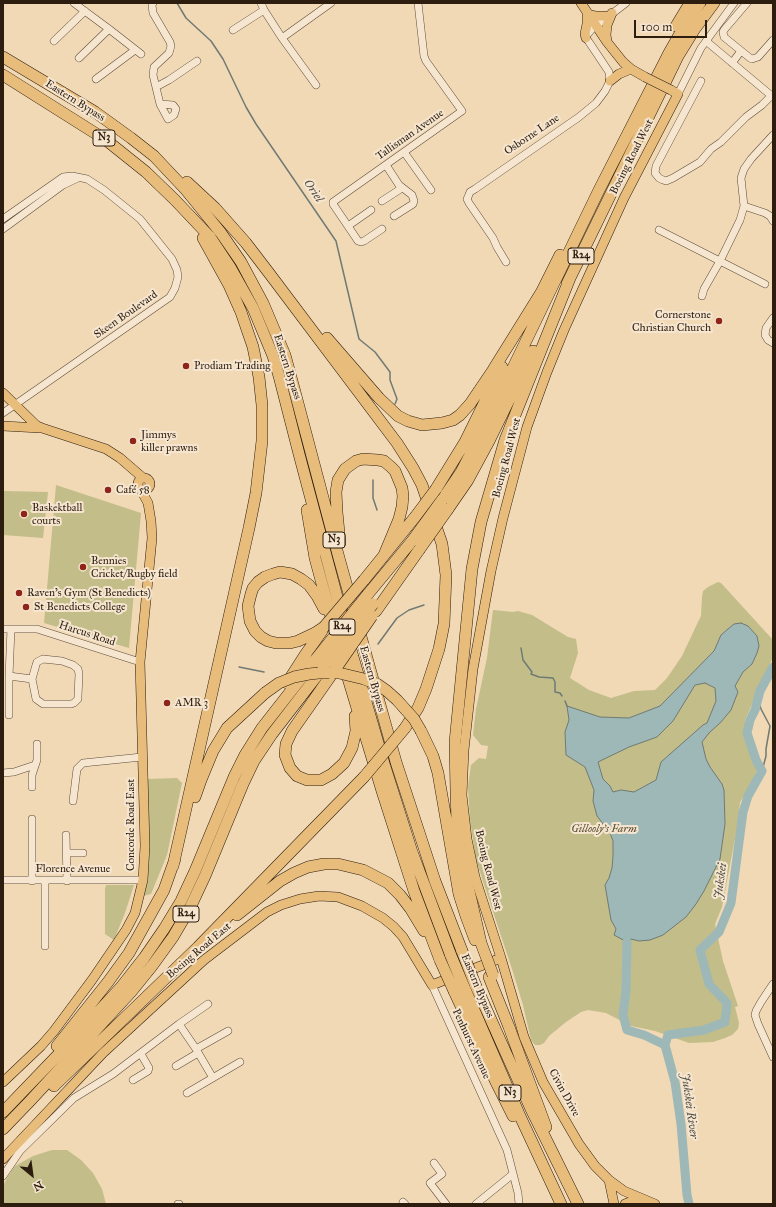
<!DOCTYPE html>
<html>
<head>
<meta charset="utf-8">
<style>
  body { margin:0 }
  #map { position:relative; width:776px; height:1207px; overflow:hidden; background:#f1d9b6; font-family:"IM FELL Great Primer",serif }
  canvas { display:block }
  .frame { position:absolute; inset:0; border:4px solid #2c1d0f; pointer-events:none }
  .north { position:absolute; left:12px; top:1155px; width:40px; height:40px; -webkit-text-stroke:3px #f6e6d0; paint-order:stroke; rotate:151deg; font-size:11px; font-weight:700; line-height:16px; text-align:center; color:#2c1d0f }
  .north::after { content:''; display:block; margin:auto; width:14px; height:18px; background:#2c1d0f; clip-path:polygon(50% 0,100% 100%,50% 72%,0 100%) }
  .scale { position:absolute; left:634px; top:20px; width:73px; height:18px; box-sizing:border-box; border:2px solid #2c1d0f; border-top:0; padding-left:5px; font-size:12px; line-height:14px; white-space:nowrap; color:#2c1d0f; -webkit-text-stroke:3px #f6e6d0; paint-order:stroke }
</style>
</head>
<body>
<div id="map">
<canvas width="776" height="1207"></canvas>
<div class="frame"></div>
<div class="north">N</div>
<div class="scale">100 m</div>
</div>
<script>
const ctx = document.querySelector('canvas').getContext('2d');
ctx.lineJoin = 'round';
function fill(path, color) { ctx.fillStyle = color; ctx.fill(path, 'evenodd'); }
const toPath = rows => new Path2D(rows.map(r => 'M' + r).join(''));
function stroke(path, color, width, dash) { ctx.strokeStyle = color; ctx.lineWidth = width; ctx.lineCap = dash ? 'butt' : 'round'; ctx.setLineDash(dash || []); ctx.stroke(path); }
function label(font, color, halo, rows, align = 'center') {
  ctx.font = font + ' "IM FELL Great Primer",serif'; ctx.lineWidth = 4; ctx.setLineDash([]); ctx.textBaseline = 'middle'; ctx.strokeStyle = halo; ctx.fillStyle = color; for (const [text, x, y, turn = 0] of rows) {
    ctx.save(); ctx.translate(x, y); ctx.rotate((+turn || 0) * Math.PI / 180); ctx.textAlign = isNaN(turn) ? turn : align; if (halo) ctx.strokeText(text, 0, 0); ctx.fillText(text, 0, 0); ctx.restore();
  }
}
fill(toPath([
  [56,485,141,513,129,648,44,623],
  [3,491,48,492,43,538,3,535],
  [718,582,721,583,773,640,773,657,745,720,745,731,750,748,756,762,757,770,750,787,740,802,738,823,722,907,715,924,723,961,738,1006,735,1007,739,1023,738,1029,732,1035,725,1038,713,1042,689,1043,655,1031,631,1026,606,1013,588,1010,581,1012,566,1022,549,1036,544,1043,540,1045,535,1045,531,1040,523,1005,512,969,476,860,470,820,468,787,471,765,479,758,486,759,488,746,481,745,473,735,476,709,487,658,493,610,513,612,518,611,532,615,568,637,576,639,578,653,570,678,589,690,611,698,634,691,655,690,667,678,682,656,698,622,701,616,702,597,703,591,708,587],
  [177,778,182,783,167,855,151,894,143,896,147,779],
  [106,885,134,885,125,913,114,940,105,934,105,889],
  [52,1150,67,1150,81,1160,93,1173,102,1189,106,1204,3,1204,3,1186,7,1178,15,1166,33,1156]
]), '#c2bd89');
const water = toPath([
  [741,623,748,626,757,636,759,646,757,653,752,664,743,672,735,686,738,692,731,710,721,722,709,733,702,742,706,759,710,767,715,774,722,784,724,790,725,824,720,859,704,891,696,904,686,917,663,935,650,940,639,941,631,939,627,942,614,935,616,929,611,920,605,885,609,878,612,868,613,856,613,841,610,833,597,816,593,801,594,790,585,767,566,755,565,732,569,720,567,706,600,717,629,718,660,706,714,651,721,635,728,629,734,624,741,623],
  [705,683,715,688,716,701,707,723,703,725,661,762,656,780,634,792,621,790,613,792,610,786,603,779,598,762,629,747,657,737,673,721,695,685,705,683]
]);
fill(water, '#9eb8b8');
stroke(water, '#707a74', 1);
stroke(toPath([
  [177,3,186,18,211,41,223,59,246,107,256,124,336,241,359,339,375,352,390,372,390,380,397,399,395,404],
  [373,480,373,498,377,510],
  [378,644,397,618,409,610,424,605],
  [521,648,523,660,532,672,531,674,539,677,553,678,555,682,555,692,560,693,562,696],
  [239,667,264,672],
  [760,691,758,699,761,709,770,726,766,749,766,756,762,771],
  [565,701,567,706]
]), '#707a74', 1.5);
stroke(toPath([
  [627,942,626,991,623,1015,627,1030,644,1035,665,1045,675,1082,681,1124,687,1195,689,1204],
  [665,1045,668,1035,704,1030,725,1022,727,1003,709,984,700,950,719,932,731,903,743,812,748,796,762,771,756,760,747,733,750,720,755,710,760,691,773,667]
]), '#9eb8b8', 9);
const minor = toPath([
  [74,3,109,29,141,54],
  [153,3,152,5,153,13,170,42,171,46,169,53,154,67,153,75,160,104,168,119,174,115,176,109,173,105,160,104],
  [261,3,264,10,282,38,316,85],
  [747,3,724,30,723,32,724,37,750,58,752,59,758,57,773,40],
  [233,30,264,10],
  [282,38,331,3],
  [54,41,85,11],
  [706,41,773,97],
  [79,58,109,29],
  [732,63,741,51],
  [96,79,135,50],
  [701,81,656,166,655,173,659,178,663,180,666,181,673,178,700,162,711,149,721,142,746,117,762,105,771,96],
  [156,87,169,80,197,61],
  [678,94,701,48,734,3],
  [404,152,431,190],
  [386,165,399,185,412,195,414,201,413,204,394,216],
  [382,201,402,188],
  [744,206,765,213,770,216,773,221],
  [3,219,63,177,72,176,87,179,104,190,140,219,172,259,177,270,178,277,175,288,170,297,3,413],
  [348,226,371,210],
  [3,229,63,185,78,178],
  [382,229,364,241,361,242,358,241,333,204,333,202,462,111,426,61,424,56,418,3],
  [659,230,765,284],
  [506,262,497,247,493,238,469,203,467,199,468,197,470,192,475,189,579,117,596,103,605,91,610,81,609,72,589,42,586,38,587,35,592,29,626,3],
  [702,296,704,289,720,261,740,220,744,206,741,178,744,169,751,159,773,135],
  [773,318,766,328,765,335,768,340,773,343],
  [3,629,37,629,140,662],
  [11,629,9,676,32,679],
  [43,659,62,661,73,665,78,669,79,674,78,696,78,699,74,703,71,704,43,704,36,699,32,679,36,665,37,662,43,659],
  [9,715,9,676],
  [3,773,14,772,35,765],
  [32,787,32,775,37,760,37,744],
  [73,801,77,769,83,763,142,757],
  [66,835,67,881],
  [67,853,83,853],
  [3,880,143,880],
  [32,881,32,819],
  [45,881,45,946],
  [773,984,761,1002,756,1011,755,1015,758,1024,773,1057],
  [432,985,507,1150,518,1193,519,1204],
  [179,1024,196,1049,213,1078],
  [196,1049,228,1031],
  [176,1066,198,1053],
  [133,1080,148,1071,149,1068,141,1054],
  [187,1093,240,1062],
  [434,1163,442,1174,430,1183,446,1204],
  [3,1176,20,1151,74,1098,113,1074,179,1024,208,1004],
  [403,1202,405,1204],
  [178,1204,179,1204],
  [476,1204,513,1174]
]);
const major = toPath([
  [581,3,607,42,623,62,631,69,645,77],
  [588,14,596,16,609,16],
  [586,38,585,34,587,24,587,12],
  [607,41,606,35,607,25,612,13],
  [610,81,619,74,631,69],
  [3,393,37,426,42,428,106,449,120,458,142,477],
  [3,426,40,428],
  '138 484a6 6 0 1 1 12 0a6 6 0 1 1-12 0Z',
  [3,1082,41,1046,54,1031,92,980,126,930,135,913,143,880,145,846,140,662,152,538,151,521,148,503,141,490],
  [3,1159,103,1053,204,960,267,912,281,905,300,899,319,896,338,897,362,906,383,918,394,927,403,937,432,985,501,958],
  [609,1180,614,1204],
  [625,1204,640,1198],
  [655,1204,624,1191,609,1180,595,1166,579,1144,543,1082,524,1037,501,958,475,877,467,839,462,795,464,750,473,669,491,571,503,518,527,427,547,372,564,330,624,198,678,94,671,90]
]);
const highway = toPath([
  [676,26,690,3],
  [3,57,95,112,131,138,154,156,186,190,221,233,241,262,263,303,285,355,295,392,339,558,396,762,435,881,462,951],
  [3,75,106,140,146,172,175,200,210,237,230,267,253,308,273,356,279,376,299,454,353,657,385,767,412,852,451,956],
  [187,182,215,208,246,243,269,273,397,443,413,468,422,485,442,544,446,575,444,624,439,649,426,689,418,708,405,728],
  [567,284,678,56,694,30,714,3],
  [541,293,560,255],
  [327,338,379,398,398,416,408,421,422,425,442,423,453,420,460,415,470,404,493,370,544,288],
  [436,489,465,442,502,367],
  [442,500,461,472,480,436,599,190,669,53,686,23,700,3],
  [448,509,468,480,488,443,533,351],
  [307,510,315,558,344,665,382,791,414,891,440,960],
  [340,543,337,512,336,492,338,480,345,469,356,461,363,459,378,460,384,461,391,467,395,471,402,488,403,496,402,507,399,519,384,555],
  [364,580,415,517],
  [368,594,412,541],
  [324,609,317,596,309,585,301,579,292,574,280,572,273,574,265,577,258,582,253,588,251,594,248,606,250,621,255,631,261,637,268,641,276,643,290,643,298,641,315,633,324,627],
  [376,611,419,550],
  [332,674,292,731,286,744,285,755,290,768,297,776,307,780,321,780,332,774,344,763,352,748,356,731,355,716],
  [287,683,305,655,322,631],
  [421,731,433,756,438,773,459,894,466,916,475,940],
  [195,797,201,780,213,751,227,728,265,693],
  [173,866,249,528,256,493,262,441,262,405,259,377,253,347,241,312,229,285,203,238],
  [237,915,280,881,294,873,308,867,324,864,338,864,363,870,388,883,400,895,410,908,424,931],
  [481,943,465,873,457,821,456,791,455,742,472,569,481,522,505,440,570,278],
  [489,977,509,1027,546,1127],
  [475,984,531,1109,578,1204],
  [464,987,519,1114,561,1204],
  [454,991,495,1080,513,1116],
  [57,1046,108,982,129,953,164,890,175,859],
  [54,1086,198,947,364,777],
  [3,1112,78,1034,122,986,144,958,164,929,181,901,195,871,234,777,245,755,262,728,316,659],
  [3,1129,30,1101,131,992,152,966,173,937,190,908,205,876,243,784,254,761,272,734,323,668]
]);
stroke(minor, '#5d4c39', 8);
stroke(major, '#2c1d0f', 10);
stroke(highway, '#2c1d0f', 12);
stroke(minor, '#f6e6d0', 7);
stroke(major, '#e8bc7b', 9);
stroke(highway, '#e8bc7b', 11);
const majorBridge = toPath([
  [645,77,671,90]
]);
const highwayBridge = toPath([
  [415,517,436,489],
  [412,541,442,500],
  [419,550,448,509],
  [324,627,364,580],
  [316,659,368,594],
  [323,667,373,604],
  [332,674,372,616],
  [265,693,279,683,294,677,309,674,319,673,339,673,364,679,377,684,387,691,397,700,414,719,421,731],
  [364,777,405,728],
  [481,943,493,975],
  [462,951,475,984],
  [451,956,464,987],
  [440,960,454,991]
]);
stroke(majorBridge, '#2c1d0f', 10, []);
stroke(highwayBridge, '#2c1d0f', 12, []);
stroke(majorBridge, '#e8bc7b', 9);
stroke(highwayBridge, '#e8bc7b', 11);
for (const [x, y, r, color] of [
  [719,321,4,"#8f2418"],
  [186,366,4,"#8f2418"],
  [133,441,4,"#8f2418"],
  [108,490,4,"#8f2418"],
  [24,514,4,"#8f2418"],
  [83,567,4,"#8f2418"],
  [19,593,4,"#8f2418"],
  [26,607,4,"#8f2418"],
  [167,703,4,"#8f2418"]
]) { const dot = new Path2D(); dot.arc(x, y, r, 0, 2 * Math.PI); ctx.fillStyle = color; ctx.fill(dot); stroke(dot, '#f6e6d0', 1.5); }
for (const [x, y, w] of [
  [104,138,22],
  [581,256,26],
  [334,540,22],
  [342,627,26],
  [186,914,26],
  [510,1093,22]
]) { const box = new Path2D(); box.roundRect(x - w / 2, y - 8, w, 16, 3); ctx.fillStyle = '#f6e6d0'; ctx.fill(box); stroke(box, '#2c1d0f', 1); }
label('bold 10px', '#2c1d0f', null, [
  ["N3",104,138],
  ["R24",581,256],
  ["N3",334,540],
  ["R24",342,627],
  ["R24",186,914],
  ["N3",510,1093]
]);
label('11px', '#2c1d0f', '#f6e6d0', [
  ["Eastern Bypass",75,101,32],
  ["Tallisman Avenue",410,135,-35],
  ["Osborne Lane",532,135,-34],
  ["Boeing Road West",632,157,-63],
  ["Skeen Boulevard",126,315,-35],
  ["Eastern Bypass",287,367,72],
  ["Boeing Road West",507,458,-75],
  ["Harcus Road",87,634,18],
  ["Eastern Bypass",372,679,74],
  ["Concorde Road East",131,825,-90],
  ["Florence Avenue",73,869],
  ["Boeing Road West",488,870,76],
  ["Boeing Road East",199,951,-40],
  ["Eastern Bypass",477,986,67],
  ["Penhurst Avenue",471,1044,65],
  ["Civin Drive",564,1093,61]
]);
label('11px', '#2c1d0f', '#f6e6d0', [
  ["Cornerstone",711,315,"right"],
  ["Christian Church",711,328,"right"],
  ["Prodiam Trading",194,366],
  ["Jimmys",141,435],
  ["killer prawns",141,448],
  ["Café 58",116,490],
  ["Baskektball",32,508],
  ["courts",32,521],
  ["Bennies",91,561],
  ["Cricket/Rugby field",91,574],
  ["Raven's Gym (St Benedicts)",27,593],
  ["St Benedicts College",34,607],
  ["AMR 3",175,703]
], 'left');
label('italic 11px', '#594d34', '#f6e6d0', [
  ["Gillooly's Farm",604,829]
]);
label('italic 12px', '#4e4c42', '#f6e6d0', [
  ["Oriel",313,191,56],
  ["Jukskei",721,881,-82],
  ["Jukskei River",689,1106,82]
]);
</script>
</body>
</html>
